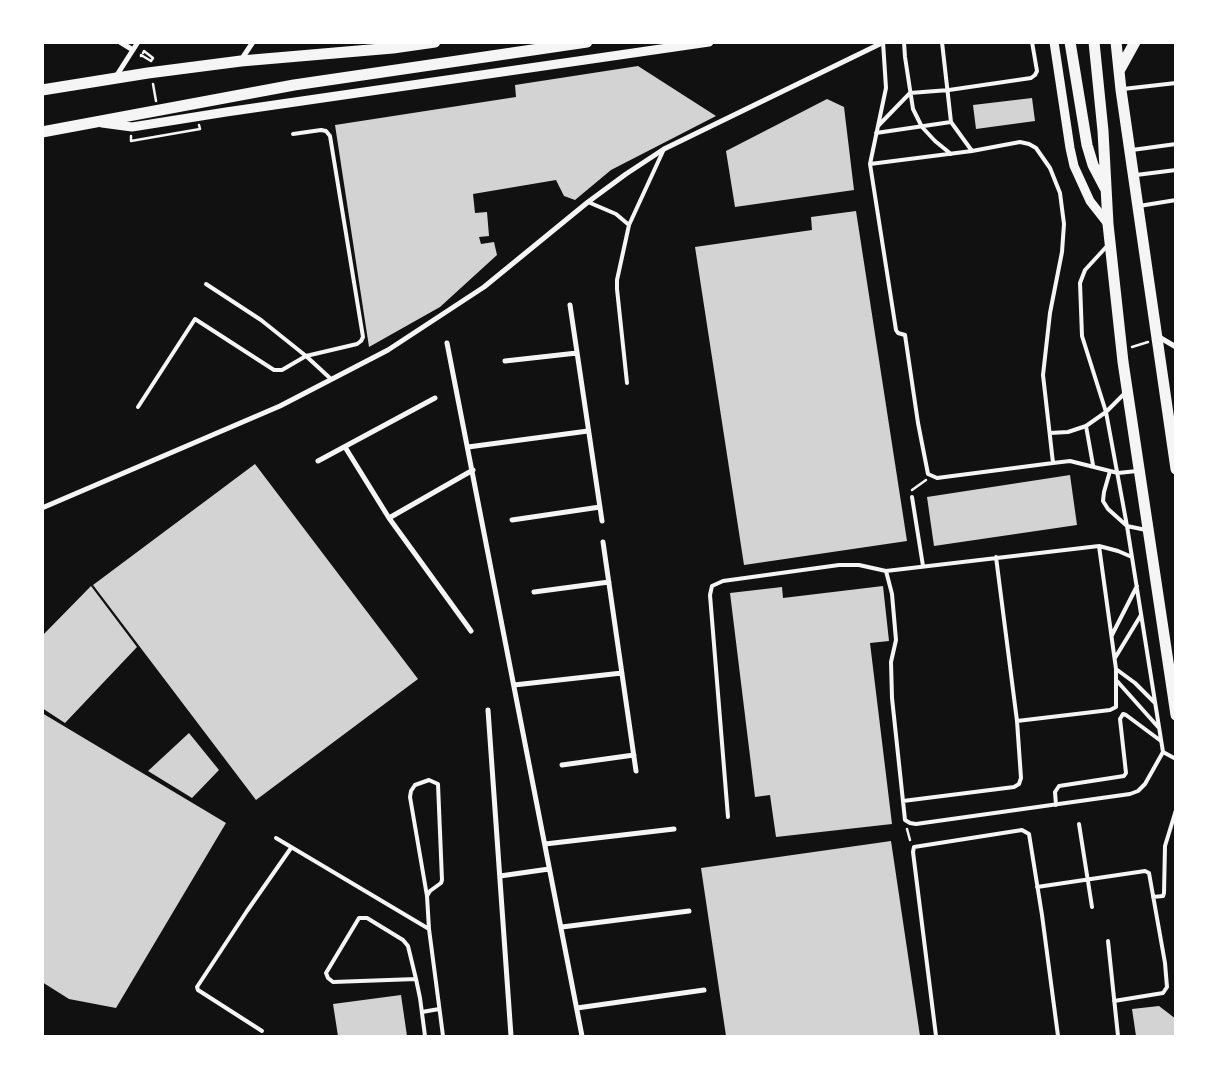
<!DOCTYPE html>
<html>
<head>
<meta charset="utf-8">
<style>
  body { margin:0 }
  #map { position:relative; width:1218px; height:1079px; overflow:hidden; background:#111; font-family:Cabin,sans-serif }
  canvas { display:block }
  .frame { position:absolute; inset:0; border:44px solid #fff; pointer-events:none }
</style>
</head>
<body>
<div id="map">
<canvas width="1218" height="1079"></canvas>
<div class="frame"></div>
</div>
<script>
const ctx = document.querySelector('canvas').getContext('2d');
ctx.lineJoin = 'round';
function fill(path, color) { ctx.fillStyle = color; ctx.fill(path, 'evenodd'); }
const toPath = rows => new Path2D(rows.map(r => 'M' + r).join(''));
function stroke(path, color, width, dash) { ctx.strokeStyle = color; ctx.lineWidth = width; ctx.lineCap = dash ? 'butt' : 'round'; ctx.setLineDash(dash || []); ctx.stroke(path); }
fill(toPath([
  [638,66,716,116,611,170,575,200,564,196,556,180,473,194,475,213,487,212,489,236,479,237,481,244,494,242,497,255,440,307,369,347,335,125,516,97,515,85],
  [1032,98,1035,121,976,129,973,105],
  [827,99,844,107,854,190,735,207,726,151],
  [856,211,907,541,744,565,695,247,812,230,811,217],
  [255,464,418,679,256,800,93,585],
  [1070,475,1077,525,934,546,927,497],
  [91,586,137,647,65,723,42,708,42,636],
  [883,586,889,641,870,643,892,824,776,837,770,795,755,797,730,593,782,587,783,598],
  [42,713,226,823,116,1008,69,999,42,982],
  [189,733,219,770,192,798,148,771],
  [891,841,920,1036,726,1036,701,868],
  [401,995,407,1036,338,1036,333,1004],
  [1159,1006,1176,1019,1176,1036,1136,1036,1132,1009]
]), '#d3d3d3');
stroke(toPath([
  [141,56,141,55,151,61,153,58,144,51,143,53],
  [153,84,156,101],
  [131,136,131,141,200,129,199,125],
  [1132,347,1148,342],
  [912,490,926,480],
  [907,829,910,840]
]), '#f5f5f5', 2.5);
stroke(toPath([
  [904,42,905,57,913,109,922,127,935,141,951,154],
  [942,42,951,122,972,151],
  [1123,89,1176,83],
  [878,126,910,93,949,90,1031,78,1035,75,1037,71,1032,42],
  [876,133,951,122],
  [1132,150,1176,144],
  [870,164,972,151,1020,142,1029,144,1036,148,1050,168,1060,193,1064,224,1062,252,1050,313,1043,375,1053,463,937,478,928,474,918,423,905,335,898,333,896,330,870,164,886,88,883,42],
  [1136,175,1176,170],
  [588,202,616,214,629,225],
  [1139,206,1176,200],
  [206,284,261,320,306,356,331,379],
  [627,383,617,289,617,280,629,225,664,149],
  [1124,394,1106,412,1127,526,1163,752,1176,759],
  [138,407,195,319,274,370,282,370,306,356,357,344,361,341,363,337,330,136,326,131,321,130,293,134],
  [1086,426,1093,465],
  [1050,433,1068,432,1086,426,1106,412,1082,336,1080,283,1085,270,1108,245],
  [1053,463,1070,461,1118,473,1137,471],
  [1110,471,1104,492,1103,501,1108,509,1127,526,1146,530],
  [912,497,923,566],
  [1132,557,1118,551,1099,546,886,571,892,594,896,640,891,662,892,698,905,820,910,823,916,824,1130,794,1138,791,1145,784,1163,752],
  [1112,635,1137,586],
  [1115,658,1141,615],
  [1116,669,1135,683,1154,702],
  [1117,681,1159,728],
  [1017,721,1110,710,1116,707,1116,669,1099,546],
  [903,801,1014,787,1019,784,1021,778,1017,721,996,557],
  [1056,805,1055,792,1059,786,1124,776,1126,773,1120,719,1123,714,1126,715,1161,741],
  [728,817,710,595,712,586,723,581,839,565,859,565,886,571],
  [1079,824,1092,907],
  [276,838,429,929],
  [1037,887,1145,871,1149,873,1165,963,1167,987,1163,993,1114,1001],
  [427,896,430,891,441,883,442,880,438,784,429,780,415,785,411,791,410,797,427,896,429,929,443,1036],
  [1153,897,1163,896,1164,893,1165,846,1176,810],
  [1108,941,1118,1036],
  [416,979,333,982,328,978,326,973,359,918,367,918,403,940,408,946,416,979,420,998,425,1036],
  [422,1012,439,1009],
  [262,1031,198,990,197,987,247,911,291,848],
  [936,1036,913,852,914,847,1022,830,1029,834,1042,915,1058,1036]
]), '#f5f5f5', 4);
stroke(toPath([
  [120,42,133,50],
  [241,60,253,42],
  [115,78,138,42],
  [570,305,602,521],
  [1159,337,1176,347],
  [447,343,582,1036],
  [505,361,577,353],
  [345,447,389,518,471,631],
  [468,447,588,431],
  [318,461,435,398],
  [42,508,280,406,388,350,484,287,588,202,626,174,664,149,884,42],
  [389,518,473,470],
  [512,520,600,507],
  [603,542,636,771],
  [534,592,609,582],
  [514,685,622,673],
  [488,710,511,1036],
  [562,765,634,755],
  [545,844,674,829],
  [500,876,549,869],
  [562,927,689,911],
  [577,1008,704,990]
]), '#f5f5f5', 5);
stroke(toPath([
  [1054,42,1070,148,1074,166,1090,201,1108,224],
  [102,123,132,127,226,112,709,42]
]), '#f5f5f5', 9);
stroke(toPath([
  [1070,42,1087,145,1093,165,1105,188],
  [1094,42,1103,131,1108,224,1123,362,1176,715],
  [1116,42,1121,90,1176,469],
  [1119,71,1135,42],
  [42,90,148,73,241,61,393,48,435,42],
  [42,132,294,85,587,42]
]), '#f5f5f5', 11);
</script>
</body>
</html>
